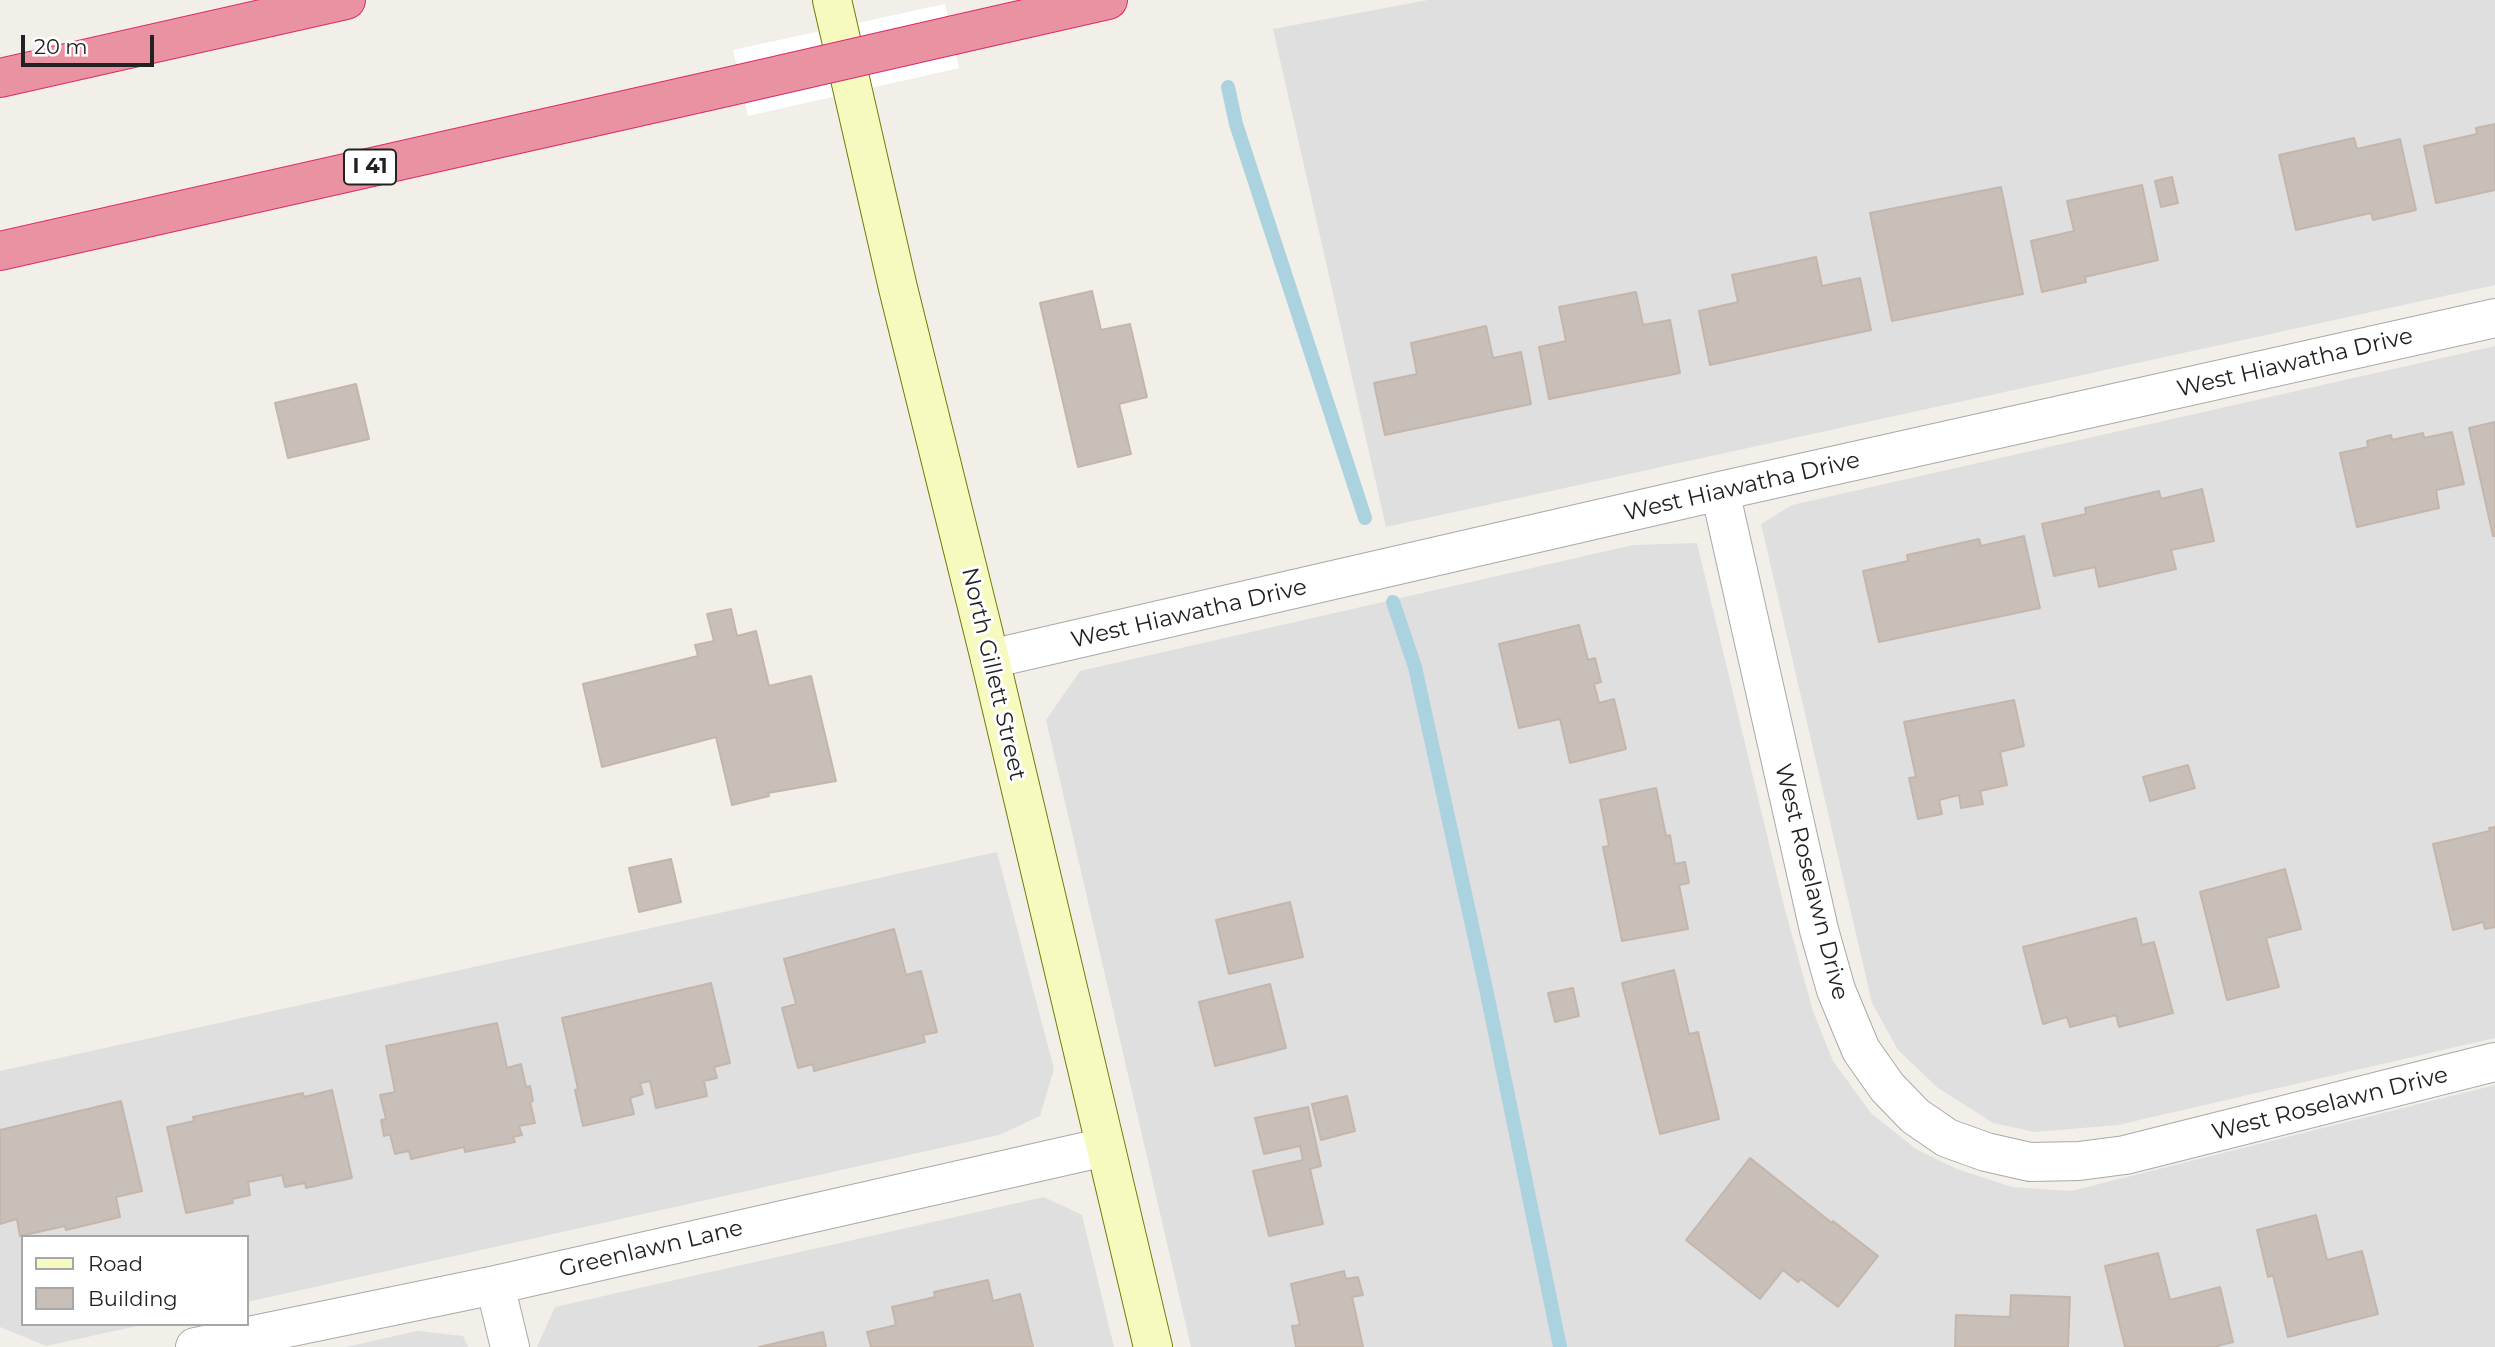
<!DOCTYPE html>
<html>
<head>
<meta charset="utf-8">
<style>
  body { margin:0 }
  #map { position:relative; width:2495px; height:1347px; overflow:hidden; background:#f2efe9; font-family:Montserrat,sans-serif }
  canvas { display:block }
  .legend { position:absolute; left:21px; top:1235px; width:228px; height:91px; box-sizing:border-box; background:#fff; border:2px solid #a7a7a7; margin:0; padding:9px 12px; list-style:none; font-size:21px; color:#222 }
  .legend li { display:flex; align-items:center; gap:14px; height:35px }
  .legend b { width:35px; border:2px solid #a7a7a7 }
  .scale { position:absolute; left:21px; top:35px; width:133px; height:32px; box-sizing:border-box; border:4px solid #222; border-top:0; padding-left:9px; font-size:21px; line-height:24px; white-space:nowrap; color:#222; -webkit-text-stroke:5px #fff; paint-order:stroke }
</style>
</head>
<body>
<div id="map">
<canvas width="2495" height="1347"></canvas>
<ul class="legend">
<li><b style="height:9px;background:#f7fabf"></b>Road</li>
<li><b style="height:19px;background:#c7bfb8"></b>Building</li>
</ul>
<div class="scale">20 m</div>
</div>
<script>
const ctx = document.querySelector('canvas').getContext('2d');
ctx.lineJoin = 'round';
function fill(path, color) { ctx.fillStyle = color; ctx.fill(path, 'evenodd'); }
const toPath = rows => new Path2D(rows.map(r => 'M' + r).join(''));
function stroke(path, color, width, dash) { ctx.strokeStyle = color; ctx.lineWidth = width; ctx.lineCap = dash ? 'butt' : 'round'; ctx.setLineDash(dash || []); ctx.stroke(path); }
function label(font, color, halo, rows, align = 'center') {
  ctx.font = font + ' Montserrat,sans-serif'; ctx.lineWidth = 6; ctx.setLineDash([]); ctx.textBaseline = 'middle'; ctx.strokeStyle = halo; ctx.fillStyle = color; for (const [text, x, y, turn = 0] of rows) {
    ctx.save(); ctx.translate(x, y); ctx.rotate((+turn || 0) * Math.PI / 180); ctx.textAlign = isNaN(turn) ? turn : align; if (halo) ctx.strokeText(text, 0, 0); ctx.fillText(text, 0, 0); ctx.restore();
  }
}
fill(toPath([
  [1428,0,2495,0,2495,285,1386,527,1273,29],
  [2495,346,2495,1038,2118,1125,2035,1132,1993,1123,1938,1088,1898,1050,1872,1003,1761,524,1792,505],
  [1697,543,1784,906,1813,1011,1833,1061,1871,1113,1916,1149,1957,1169,2012,1187,2071,1191,2495,1085,2495,1347,1191,1347,1046,720,1080,671,1633,545],
  [997,852,1054,1069,1040,1116,999,1135,247,1302,247,1237,23,1237,23,1324,146,1324,46,1346,0,1327,0,1071],
  [1044,1197,1082,1215,1114,1347,537,1347,555,1307],
  [417,1331,463,1336,468,1347,346,1347]
]), '#e0dfdf');
fill(toPath([
  [945,4,959,68,748,116,733,50]
]), '#fff');
stroke(toPath([
  [1228,87,1236,124,1365,518],
  [1393,602,1415,667,1485,984,1560,1347]
]), '#aad3df', 14);
const building = toPath([
  [2495,124,2495,190,2436,203,2424,146,2477,134,2476,128,2495,124],
  [2354,138,2357,149,2400,139,2416,210,2373,220,2371,213,2296,230,2279,155,2354,138],
  [2172,177,2178,203,2161,207,2155,181,2172,177],
  [2142,185,2158,260,2085,277,2086,282,2042,292,2031,241,2074,231,2067,201,2142,185],
  [2001,187,2023,294,1892,321,1870,213,2001,187],
  [1816,257,1822,286,1860,278,1871,330,1710,365,1699,311,1738,302,1732,275,1816,257],
  [1092,291,1101,330,1130,324,1147,397,1119,404,1131,454,1078,467,1040,303,1092,291],
  [1636,292,1643,325,1670,320,1680,373,1549,399,1539,347,1566,341,1559,307,1636,292],
  [1486,326,1493,358,1521,352,1531,404,1385,435,1374,383,1417,374,1411,343,1486,326],
  [356,384,369,439,288,458,275,403,356,384],
  [2495,422,2495,536,2493,536,2469,428,2495,422],
  [2452,432,2464,484,2436,490,2439,508,2357,527,2340,453,2368,447,2367,441,2391,435,2392,440,2423,433,2424,438,2452,432],
  [2202,489,2214,541,2171,550,2176,569,2099,587,2095,567,2054,576,2042,524,2086,514,2085,508,2159,491,2161,499,2202,489],
  [2024,536,2040,608,1879,642,1863,571,1908,561,1907,555,1979,539,1981,546,2024,536],
  [731,609,737,636,756,631,769,686,811,676,836,781,768,793,769,796,732,805,716,737,602,767,583,684,698,656,695,645,714,641,707,614,731,609],
  [1579,625,1588,660,1595,658,1601,682,1594,684,1599,703,1614,699,1626,749,1570,763,1560,719,1519,728,1499,644,1579,625],
  [2014,700,2024,746,2000,752,2007,785,1980,791,1983,804,1961,808,1959,795,1939,800,1942,814,1918,819,1909,778,1916,777,1904,722,2014,700],
  [2188,765,2195,788,2150,801,2143,777,2188,765],
  [1656,788,1666,836,1670,835,1675,864,1685,862,1689,883,1679,885,1688,929,1622,941,1603,847,1609,846,1600,800,1656,788],
  [2495,827,2495,927,2485,929,2483,922,2453,930,2433,844,2490,831,2489,828,2495,827],
  [671,859,681,902,639,912,629,868,671,859],
  [2285,869,2301,929,2266,938,2279,987,2227,1000,2200,892,2285,869],
  [1290,902,1303,957,1229,974,1216,920,1290,902],
  [2136,918,2142,945,2154,942,2173,1013,2119,1027,2116,1015,2070,1027,2067,1017,2043,1024,2023,947,2136,918],
  [894,929,906,975,921,971,937,1032,923,1035,925,1042,814,1071,813,1064,798,1068,782,1008,796,1004,784,959,894,929],
  [1674,970,1689,1034,1698,1032,1719,1119,1660,1134,1622,983,1674,970],
  [711,983,730,1063,714,1067,717,1078,704,1081,707,1096,656,1108,650,1081,640,1083,643,1094,630,1098,634,1114,583,1126,575,1090,578,1089,562,1018,711,983],
  [1270,984,1286,1048,1215,1066,1199,1002,1270,984],
  [1573,988,1579,1016,1555,1022,1548,993,1573,988],
  [497,1023,507,1068,521,1064,526,1087,530,1086,533,1101,530,1102,535,1123,519,1126,522,1135,513,1137,515,1142,465,1152,464,1147,411,1159,409,1151,395,1154,390,1134,384,1136,381,1120,386,1119,380,1095,395,1092,386,1046,497,1023],
  [332,1090,352,1178,306,1188,305,1183,285,1187,282,1175,248,1182,250,1195,232,1199,233,1203,186,1213,167,1127,194,1121,193,1117,303,1093,304,1097,332,1090],
  [1347,1096,1355,1131,1321,1140,1312,1104,1347,1096],
  [121,1101,142,1191,116,1197,120,1217,66,1230,65,1226,20,1236,17,1219,0,1224,0,1130,121,1101],
  [1308,1107,1321,1166,1310,1169,1323,1224,1269,1236,1253,1171,1303,1160,1300,1146,1264,1154,1255,1118,1308,1107],
  [1750,1158,1832,1223,1833,1221,1878,1256,1838,1307,1801,1279,1798,1282,1783,1270,1760,1299,1686,1240,1750,1158],
  [2316,1215,2327,1260,2362,1251,2378,1314,2288,1337,2273,1275,2268,1277,2257,1230,2316,1215],
  [2158,1253,2170,1300,2220,1287,2233,1342,2213,1347,2125,1347,2105,1266,2158,1253],
  [1344,1271,1346,1279,1358,1277,1363,1295,1352,1297,1363,1347,1296,1347,1292,1326,1300,1325,1291,1284,1344,1271],
  [988,1280,993,1301,1020,1294,1033,1347,871,1347,867,1332,896,1325,892,1307,935,1297,934,1292,988,1280],
  [2011,1295,2070,1297,2068,1347,1955,1347,1956,1315,2010,1317,2011,1295],
  [823,1332,826,1347,759,1347,823,1332]
]);
fill(building, '#c7bfb8');
stroke(building, '#c4b6ab', 2);
const street = toPath([
  [1720,491,1819,930,1836,990,1861,1050,1887,1087,1915,1116,1947,1138,1986,1152,2030,1162,2079,1161,2125,1155,2495,1062],
  [990,659,1720,491,2495,318],
  [495,1285,510,1347],
  [195,1347,495,1285,1105,1147]
]);
const secondary = toPath([
  [832,0,898,288,990,659,1153,1347]
]);
const highway = toPath([
  [954,35,1108,0],
  [0,78,346,0],
  [0,251,740,84]
]);
stroke(street, '#a9a9a9', 40);
stroke(secondary, '#707d05', 40);
stroke(highway, '#dc2a67', 40);
stroke(street, '#fff', 38);
stroke(secondary, '#f7fabf', 38);
stroke(highway, '#e892a2', 38);
const highwayBridge = toPath([
  [740,84,954,35]
]);
stroke(highwayBridge, '#dc2a67', 40, []);
stroke(highwayBridge, '#e892a2', 38);
for (const [x, y, w] of [
  [370,167,52]
]) { const box = new Path2D(); box.roundRect(x - w / 2, y - 17.5, w, 35, 5); ctx.fillStyle = '#fff'; ctx.fill(box); stroke(box, '#222', 2); }
label('bold 21px', '#222', null, [
  ["I 41",370,167]
]);
label('23px', '#222', '#fff', [
  ["West Hiawatha Drive",2295,363,-13],
  ["West Hiawatha Drive",1742,487,-13],
  ["West Hiawatha Drive",1189,614,-13],
  ["North Gillett Street",993,674,77],
  ["West Roselawn Drive",1811,882,76],
  ["West Roselawn Drive",2330,1104,-14],
  ["Greenlawn Lane",651,1249,-13]
]);
</script>
</body>
</html>
